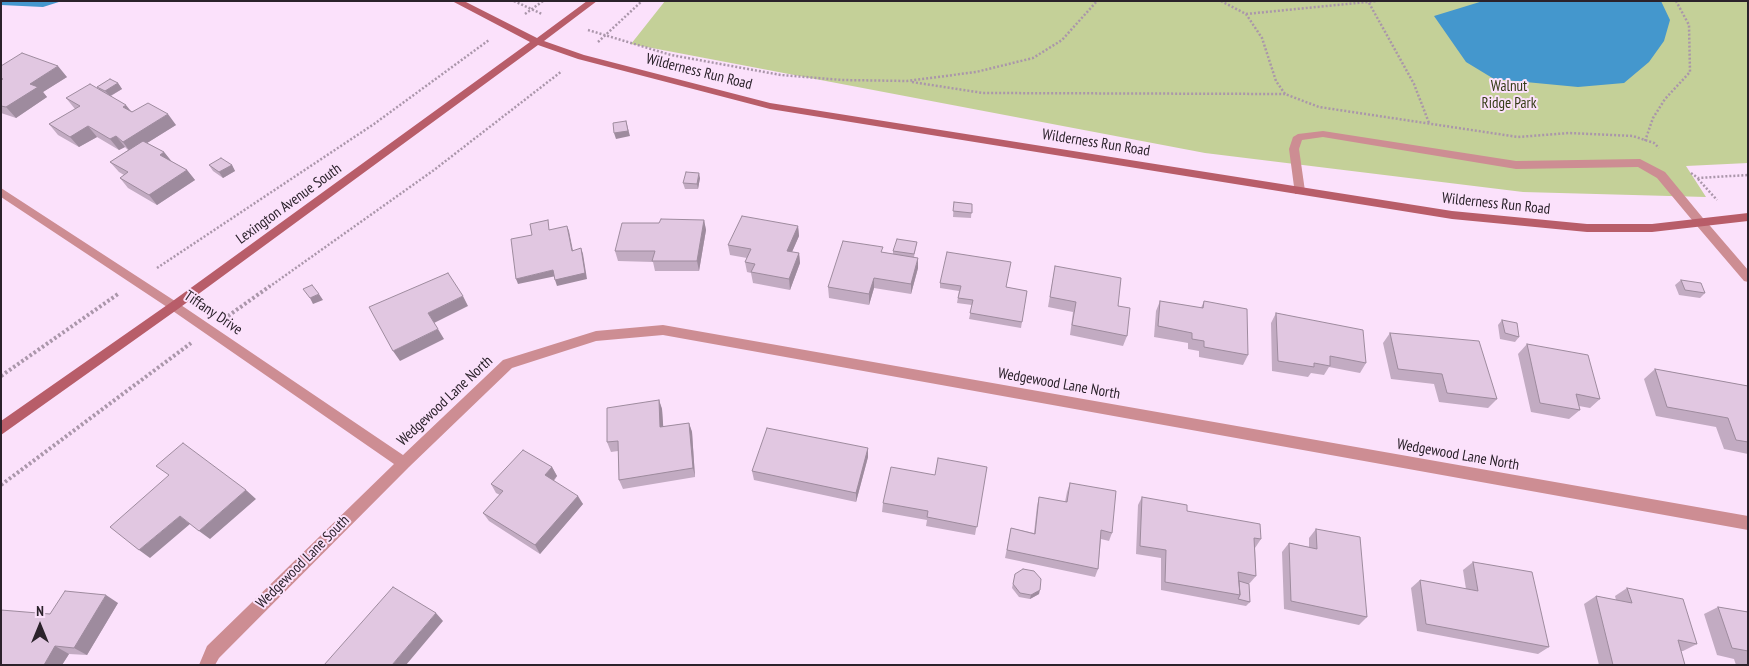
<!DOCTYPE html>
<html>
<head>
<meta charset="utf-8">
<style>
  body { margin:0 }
  #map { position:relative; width:1749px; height:666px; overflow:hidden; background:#fbe1fb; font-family:"PT Sans Narrow",sans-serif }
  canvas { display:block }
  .frame { position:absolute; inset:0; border:2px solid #2b222b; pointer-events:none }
  .north { position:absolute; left:15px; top:601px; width:50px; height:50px; -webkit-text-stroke:4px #fbe1fb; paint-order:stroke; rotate:0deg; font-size:14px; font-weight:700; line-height:20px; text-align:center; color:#2b222b }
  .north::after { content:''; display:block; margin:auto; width:18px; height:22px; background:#2b222b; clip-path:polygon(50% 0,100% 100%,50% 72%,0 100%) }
</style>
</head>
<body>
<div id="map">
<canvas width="1749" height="666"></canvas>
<div class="frame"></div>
<div class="north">N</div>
</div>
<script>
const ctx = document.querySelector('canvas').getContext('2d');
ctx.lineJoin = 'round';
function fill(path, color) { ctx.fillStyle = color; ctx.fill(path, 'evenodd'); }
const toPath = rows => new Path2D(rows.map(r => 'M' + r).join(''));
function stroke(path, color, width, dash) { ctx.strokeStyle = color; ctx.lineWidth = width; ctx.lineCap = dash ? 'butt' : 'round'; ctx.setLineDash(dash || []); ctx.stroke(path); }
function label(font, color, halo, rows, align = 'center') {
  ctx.font = font + ' "PT Sans Narrow",sans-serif'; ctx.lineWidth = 4; ctx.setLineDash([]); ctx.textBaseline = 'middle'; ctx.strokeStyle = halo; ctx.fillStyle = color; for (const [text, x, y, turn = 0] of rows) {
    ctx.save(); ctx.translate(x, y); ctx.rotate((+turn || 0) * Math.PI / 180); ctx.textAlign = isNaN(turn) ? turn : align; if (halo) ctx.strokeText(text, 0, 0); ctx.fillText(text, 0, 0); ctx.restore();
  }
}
fill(toPath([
  [665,1,1748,1,1748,163,1686,166,1706,197,1523,192,1205,153,631,44]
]), '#c4d098');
fill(toPath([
  [1,1,62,1,43,7,1,5],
  [1483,1,1661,1,1670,20,1664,41,1649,62,1624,83,1578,87,1494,79,1466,62,1434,16]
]), '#4497cd');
stroke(toPath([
  [514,1,542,14],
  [1221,1,1246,14,1262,38,1276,81,1285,94,1319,107,1518,137,1569,133,1633,136,1654,143,1659,148],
  [1369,3,1414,84,1429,123],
  [525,14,543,1],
  [1246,14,1377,1],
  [588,30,671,55,781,75,842,80,907,81,976,72,1033,58,1062,40,1097,1],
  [598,42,642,1],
  [912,82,983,93,1285,94],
  [1645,141,1653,118,1665,99,1690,72,1689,25,1676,1],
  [1691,173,1698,178,1748,175],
  [1698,179,1717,200],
  [157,268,374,124,489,40],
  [269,287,434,170,562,71]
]), '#aa96aa', 2.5, [2, 2]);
stroke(toPath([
  [228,316,270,286],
  [1,376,118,294],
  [1,485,191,343]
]), '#aa96aa', 4, [2.5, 2.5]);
fill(toPath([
  [1323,131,1516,161,1640,159,1665,172,1707,223,1705,226,1697,226,1657,178,1638,167,1516,169,1323,137,1302,140,1299,149,1305,191,1303,194,1295,194,1289,149,1293,137,1298,134,1323,131]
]), '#cd8d93');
fill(toPath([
  [1,188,178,303,403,455,503,360,596,331,663,325,1748,516,1748,530,663,335,596,341,512,368,409,467,219,658,215,665,199,665,207,646,394,464,170,309,1,197,1,188],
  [1701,219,1705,220,1748,270,1748,282,1744,281,1697,226,1695,223,1701,219]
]), '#cd8d93');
fill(toPath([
  [452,1,464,1,537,38,587,1,597,1,544,41,584,55,770,103,1452,211,1587,224,1652,224,1748,213,1748,221,1652,232,1587,232,1452,219,770,109,578,59,538,45,178,309,1,435,1,421,170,303,530,42,452,1]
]), '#b85d69');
fill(toPath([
  [1,66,67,77,43,92,47,97,16,118,1,113],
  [118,83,122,89,111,96,131,111,176,125,147,143,164,152,171,161,187,170,195,180,157,205,128,188,120,178,124,175,119,172,110,162,128,150,125,147,119,150,97,137,79,147,58,135,49,124,75,109,66,98,99,89,97,87],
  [209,165,232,165,235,171,223,178,213,171],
  [700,178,698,189,685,189,683,183],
  [954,202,972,204,971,218,953,217],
  [704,220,706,230,699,271,655,271,653,262,618,261,615,251,659,223],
  [798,226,799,236,792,252,799,253,800,263,790,290,753,283,751,273,747,272,745,262,747,258,730,255,728,245],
  [917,242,914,257,918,268,911,294,874,288,869,305,829,298,828,287,883,252,893,254,893,251],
  [1055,266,1118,306,1127,336,1123,346,1070,335,1073,312,1048,307],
  [1681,280,1705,293,1700,298,1679,295,1675,285],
  [940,283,1006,287,1027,291,1021,328,969,319,972,305,957,303,959,291,940,288],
  [1160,301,1201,308,1204,301,1248,355,1243,365,1199,357,1199,351,1188,349,1188,343,1154,337,1156,311],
  [1276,313,1366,363,1360,373,1329,367,1324,375,1311,373,1308,377,1272,371,1271,323],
  [1502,320,1519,337,1515,342,1500,339,1498,325],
  [1390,333,1497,399,1488,408,1439,402,1434,384,1391,379,1383,343],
  [1527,344,1600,399,1590,408,1579,406,1580,410,1569,419,1531,412,1518,354],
  [1655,369,1748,386,1748,454,1724,449,1716,427,1656,416,1644,379],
  [659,400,662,409,663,427,689,423,692,432,695,477,623,489,619,480,618,451,611,452,607,442],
  [868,448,868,457,856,502,754,480,752,471],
  [552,467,557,476,554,481,583,504,540,554,489,521,483,513,500,495,496,493,491,484],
  [987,467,975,535,926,526,927,520,882,512,883,503,935,475],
  [1070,483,1112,533,1109,541,1101,539,1098,569,1095,577,1005,558,1011,528,1034,533,1037,506,1039,497,1065,502,1067,492],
  [1142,497,1187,511,1261,539,1255,548,1256,576,1249,584,1250,602,1246,606,1161,590,1161,558,1136,554,1138,505],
  [1316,529,1367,617,1359,625,1284,609,1282,552,1289,543,1309,547,1309,538],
  [1473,562,1549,647,1538,654,1417,631,1411,588,1420,580,1466,589,1463,570],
  [1015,574,1039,594,1030,599,1019,597,1012,588],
  [1627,588,1697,644,1683,651,1681,651,1685,665,1599,665,1584,604,1596,596,1616,600,1615,596],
  [118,603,87,655,69,654,62,665,1,665,50,614],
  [1718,607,1748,612,1748,665,1736,665,1734,659,1717,655,1704,614]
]), '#c2abc2');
fill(toPath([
  [58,66,67,77,43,92,47,97,16,118,6,107,30,84],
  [118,83,122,89,110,96,105,91],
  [126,105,134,115,123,107],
  [168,114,176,125,131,153,123,142],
  [626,121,630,136,616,139,614,133],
  [88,126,97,137,79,147,70,137],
  [116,136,125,147,119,150,110,139],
  [164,152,173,163,160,155],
  [232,165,235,171,223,178,219,172],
  [187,170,195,180,157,205,149,195],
  [699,173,700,178,698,189,697,184],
  [704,220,706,230,699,271,697,261],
  [567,226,569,231,574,256,572,251],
  [798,226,799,236,788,261,787,251],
  [581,248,583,254,587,279,557,286,555,280],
  [799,253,800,263,790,290,789,279],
  [918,258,918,268,911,294,911,284],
  [553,270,556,276,518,284,516,279],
  [874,278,874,288,869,305,869,294],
  [319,294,323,300,313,304,310,298],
  [463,296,468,306,434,323,428,313],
  [438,329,444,339,400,361,393,351],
  [659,400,662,409,664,437,660,427],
  [689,423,692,432,695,477,693,468],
  [868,448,868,457,856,502,856,493],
  [552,467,557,476,550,484,545,475],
  [246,490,256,499,210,539,199,531],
  [578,496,583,504,540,554,535,545],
  [180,516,190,524,150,558,139,550],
  [1040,590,1039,594,1030,599,1031,595],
  [106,595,118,603,87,655,74,648],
  [436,613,443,621,406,665,392,665],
  [55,646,69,654,62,665,44,665]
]), '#9e8b9e');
const building = toPath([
  [22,53,58,66,30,84,38,87,6,107,1,106,1,80,3,79,1,78,1,66,22,53],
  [110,79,118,83,105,91,97,87,110,79],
  [90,84,126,105,123,107,132,112,148,103,168,114,123,142,116,136,110,139,88,126,70,137,49,124,80,106,66,98,90,84],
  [626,121,628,131,614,133,613,123,626,121],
  [143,141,164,152,160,155,187,170,149,195,120,178,128,172,110,162,143,141],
  [221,158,232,165,219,172,209,165,221,158],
  [686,172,699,173,697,184,683,183,686,172],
  [954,202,972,204,972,213,953,211,954,202],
  [742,216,798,226,787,251,799,253,789,279,751,272,755,264,745,262,751,249,728,245,742,216],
  [661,219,704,220,697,261,652,261,655,251,615,251,622,223,659,223,661,219],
  [548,220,549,230,567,226,572,251,581,248,585,273,555,280,553,270,516,279,511,239,532,235,530,224,548,220],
  [897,239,917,242,914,254,893,251,897,239],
  [843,241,883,247,881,252,918,258,911,284,874,278,869,294,828,287,843,241],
  [947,252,1011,262,1006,287,1027,291,1022,322,970,313,973,300,958,298,961,286,940,283,947,252],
  [1055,266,1121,278,1118,306,1130,308,1127,336,1072,325,1076,302,1050,297,1055,266],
  [448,273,463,296,428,313,438,329,393,351,369,307,448,273],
  [1681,280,1701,283,1705,293,1685,290,1681,280],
  [312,285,319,294,310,298,303,289,312,285],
  [1160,301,1203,308,1204,301,1247,309,1248,355,1204,347,1204,341,1192,339,1192,333,1158,326,1160,301],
  [1276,313,1363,330,1366,363,1330,356,1330,366,1314,363,1314,367,1278,361,1276,313],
  [1502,320,1517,323,1519,337,1505,333,1502,320],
  [1390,333,1479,341,1497,399,1447,393,1442,374,1398,369,1390,333],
  [1527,344,1588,355,1600,399,1576,394,1580,410,1540,403,1527,344],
  [1655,369,1748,386,1748,442,1736,440,1728,418,1667,407,1655,369],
  [659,400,660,427,689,423,693,468,619,480,618,441,607,442,607,408,659,400],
  [767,428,868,448,856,493,752,471,767,428],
  [183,443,246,490,199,531,180,516,139,550,110,527,169,475,156,466,183,443],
  [523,450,552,467,545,475,578,496,535,545,483,513,503,491,491,484,523,450],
  [938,458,987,467,977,527,927,517,928,511,883,503,891,467,935,475,938,458],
  [1070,483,1116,491,1112,533,1101,530,1098,569,1007,550,1011,528,1035,534,1039,497,1067,502,1070,483],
  [1142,497,1187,505,1187,511,1260,524,1261,539,1254,538,1256,576,1238,572,1240,595,1165,582,1166,550,1140,546,1142,497],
  [1316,529,1360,537,1367,617,1291,601,1289,543,1317,549,1316,529],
  [1473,562,1532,572,1549,647,1426,624,1420,580,1478,591,1473,562],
  [1023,569,1034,571,1041,579,1040,590,1031,595,1020,593,1013,584,1015,574,1023,569],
  [1239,581,1249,584,1250,602,1238,599,1240,595,1239,581],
  [393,587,436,613,392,665,324,665,393,587],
  [1627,588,1683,599,1697,644,1678,640,1685,665,1613,665,1596,596,1632,603,1627,588],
  [65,591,106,595,74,648,55,646,44,665,1,665,1,610,50,614,65,591],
  [1718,607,1748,612,1748,651,1732,648,1718,607]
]);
fill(building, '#e1c7e1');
stroke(building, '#9e8b9e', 1);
label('15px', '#2b222b', '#fbe1fb', [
  ["Wilderness Run Road",699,72,14],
  ["Wilderness Run Road",1096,143,9],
  ["Lexington Avenue South",289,204,-36],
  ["Wilderness Run Road",1496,204,6],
  ["Tiffany Drive",213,313,34],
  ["Wedgewood Lane North",1059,384,10],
  ["Wedgewood Lane North",445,401,-43],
  ["Wedgewood Lane North",1458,455,10],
  ["Wedgewood Lane South",303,562,-45]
]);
label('15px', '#343b16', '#fbe1fb', [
  ["Walnut",1509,87],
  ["Ridge Park",1509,104]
]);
</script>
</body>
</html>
